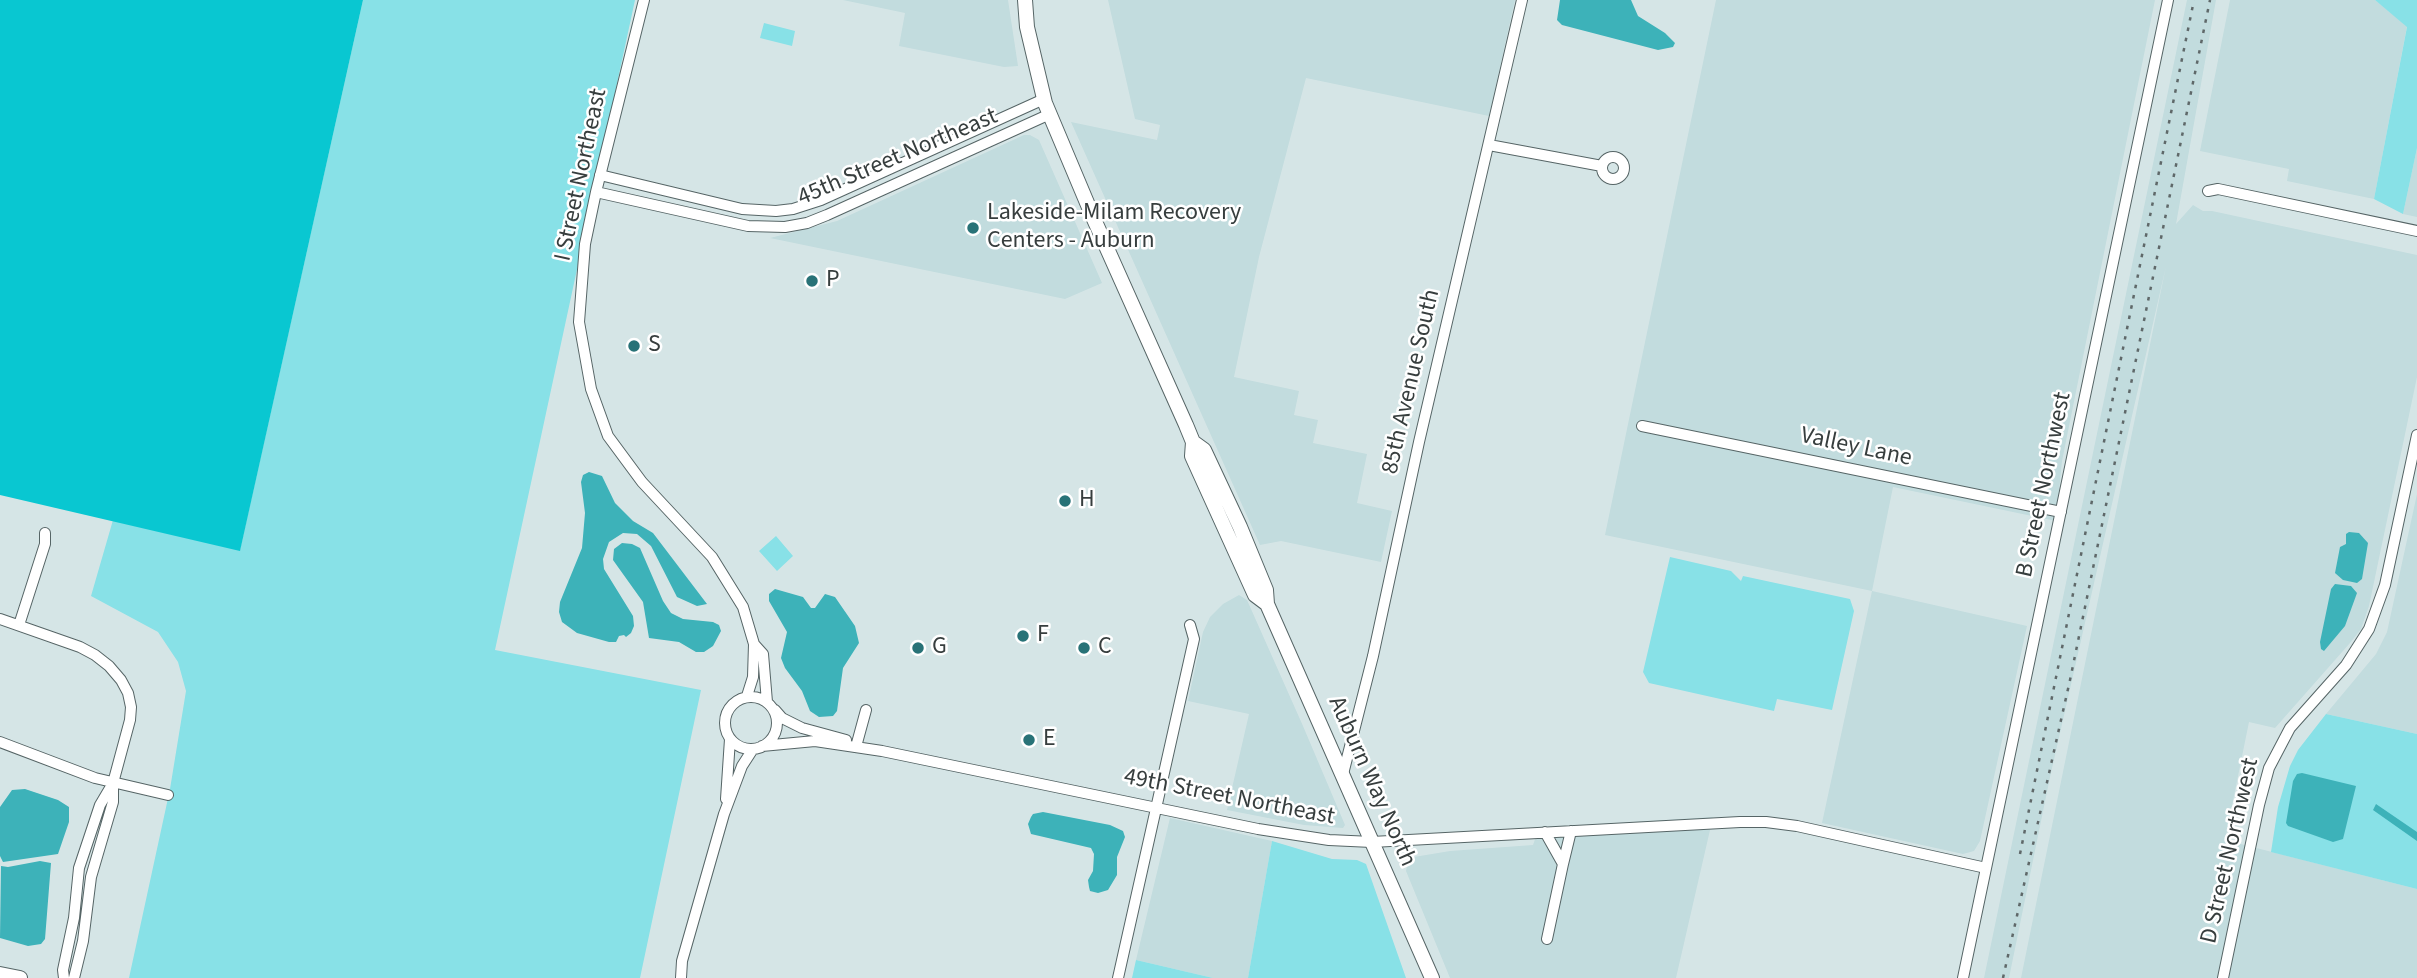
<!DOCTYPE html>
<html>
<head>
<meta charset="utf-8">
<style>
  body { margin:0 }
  canvas { display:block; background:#d5e5e6 }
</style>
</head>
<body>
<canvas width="2417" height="978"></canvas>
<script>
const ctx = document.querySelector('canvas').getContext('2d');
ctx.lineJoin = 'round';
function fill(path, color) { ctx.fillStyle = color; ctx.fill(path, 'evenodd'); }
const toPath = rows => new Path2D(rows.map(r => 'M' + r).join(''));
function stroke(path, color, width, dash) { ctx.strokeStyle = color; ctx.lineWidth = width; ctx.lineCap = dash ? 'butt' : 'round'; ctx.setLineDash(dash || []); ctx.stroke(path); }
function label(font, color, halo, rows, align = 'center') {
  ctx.font = font + ' "Source Sans 3",sans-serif'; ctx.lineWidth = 5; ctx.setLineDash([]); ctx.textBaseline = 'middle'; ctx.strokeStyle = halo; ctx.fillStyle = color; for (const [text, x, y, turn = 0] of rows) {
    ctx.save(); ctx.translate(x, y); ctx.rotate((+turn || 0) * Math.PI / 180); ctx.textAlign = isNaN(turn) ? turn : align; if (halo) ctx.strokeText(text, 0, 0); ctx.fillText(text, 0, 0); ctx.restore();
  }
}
fill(toPath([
  [843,0,1008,0,1018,66,1004,67,899,46,905,13],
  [1108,0,1515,0,1489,116,1306,78,1259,257,1234,377,1299,391,1294,415,1318,420,1313,443,1367,454,1357,503,1392,511,1381,562,1281,541,1260,545,1071,122,1157,140,1160,125,1135,119],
  [1716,0,2155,0,2062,461,2056,521,1893,487,1872,591,2027,626,1980,841,1974,851,1963,854,1822,823,1872,591,1605,535],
  [2187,0,2216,0,2176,224,2193,205,2203,211,2212,211,2417,255,2417,377,2369,606,2361,629,2350,643,2275,728,2249,722,2225,840,2417,889,2417,978,2021,978,2166,266,2050,777,2009,978,1984,978],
  [2230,0,2375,0,2407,26,2374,199,2287,181,2289,169,2200,151],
  [1024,135,1030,135,1039,140,1102,283,1065,299,770,238,837,221],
  [2417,148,2417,217,2403,214],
  [2417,494,2417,734,2326,714,2376,654,2387,632],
  [1239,595,1247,600,1303,726,1345,825,1343,828,1304,825,1227,810,1249,714,1188,701,1203,632,1210,617,1223,604],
  [1713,817,1676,978,1450,978,1406,871,1408,861,1414,857,1450,851,1533,845,1539,828],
  [1170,818,1272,841,1248,978,1213,978,1136,960]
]), '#c2dcde');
fill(toPath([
  [363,0,635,0,495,650,701,690,640,978,129,978,170,789,186,691,178,662,158,632,91,596,113,520,240,550],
  [2375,0,2417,0,2417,148,2403,214,2374,199,2407,27],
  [764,23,795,31,792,46,760,38],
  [776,536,793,556,777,571,759,551],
  [1670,557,1731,571,1741,581,1743,576,1850,599,1854,611,1832,710,1777,699,1774,711,1649,683,1643,672],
  [2326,714,2417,734,2417,889,2271,852,2278,807,2290,766,2298,750],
  [1272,841,1332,859,1357,860,1366,864,1406,978,1248,978],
  [1136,960,1213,978,1132,978]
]), '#88e1e7');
fill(toPath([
  [0,0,363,0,240,551,0,495]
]), '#09c7d1');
fill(toPath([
  [1560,0,1631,0,1638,16,1665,33,1675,43,1673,47,1658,50,1562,25,1557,20],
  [589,472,602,476,615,503,633,521,653,533,707,604,697,606,677,597,651,546,637,534,623,533,609,542,603,559,604,569,633,616,634,626,631,633,626,637,624,635,619,636,616,642,609,642,577,633,562,622,559,612,560,602,582,548,585,513,581,482,583,475],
  [2349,532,2359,533,2368,543,2362,579,2357,583,2343,580,2335,573,2340,547,2346,544,2346,534],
  [622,543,632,544,640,548,663,601,671,613,683,619,713,622,719,625,721,631,713,646,704,652,696,652,679,642,649,638,643,602,613,560,614,549],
  [2335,584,2351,586,2357,593,2345,626,2324,651,2321,649,2320,642,2331,589],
  [775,589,803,597,811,608,815,608,825,594,835,597,855,626,859,643,843,668,837,711,833,716,819,717,810,711,802,691,785,668,781,658,787,632,769,601,769,594],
  [2302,773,2356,786,2343,839,2333,842,2288,826,2286,823,2293,781,2297,774],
  [25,789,58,800,69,807,69,822,58,854,3,862,0,856,0,807,12,790],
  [2376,804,2417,832,2417,841,2373,810],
  [1043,812,1110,825,1123,831,1125,837,1117,857,1117,875,1108,890,1098,893,1090,891,1089,887,1088,880,1093,871,1094,854,1091,848,1031,834,1028,824,1031,817,1033,814],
  [40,861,51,863,45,939,41,944,28,946,0,938,1,866,8,867]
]), '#3db2b9');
const minor = toPath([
  [644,0,596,192,585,244,579,322,591,389,608,436,642,482,712,557,743,607,754,644],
  [1489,145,1602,166],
  '1602 168a11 11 0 1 1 22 0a11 11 0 1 1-22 0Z',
  [600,175,742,209,776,211,793,209,821,200,1044,99],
  [2208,191,2218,189,2417,231],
  [596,192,748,226,785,227,807,223,827,215,1050,114],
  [1642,426,2061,512],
  [0,619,80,647,95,655,109,666,121,680,128,693,131,707,130,720,113,783,100,805,79,868,74,918,63,970,64,978],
  [19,625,45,544,45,533],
  [747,696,753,677,754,644,763,654,767,702],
  '725 723a26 26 0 1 1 52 0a26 26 0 1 1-52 0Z',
  [775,710,782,718,802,728,846,740],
  [0,742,95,778,168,795],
  [857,743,866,710],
  [762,746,815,741,882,751,1258,829,1329,840,1372,842,1740,822,1766,822,1797,826,1986,868],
  [1343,774,1373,656,1419,442,1522,0],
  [726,799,730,739],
  [1545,832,1563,864,1571,831],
  [1547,939,1563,864],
  [74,978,83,941,91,877,113,802,113,786],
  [681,978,682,961,724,814,742,766,753,749],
  [1118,978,1194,639,1190,625],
  [1963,978,2168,0],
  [2223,978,2259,805,2269,768,2290,728,2346,665,2369,629,2385,585,2417,435]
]);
const major = toPath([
  [1025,0,1027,27,1045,103,1093,217,1186,425,1193,442,1192,456,1255,595,1267,604],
  [1193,442,1204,450,1240,527,1266,590,1267,604,1432,978],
  [0,974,20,978]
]);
stroke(minor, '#566566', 12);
stroke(major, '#566566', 16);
stroke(minor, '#fff', 10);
stroke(major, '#fff', 14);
stroke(toPath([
  [2020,854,2194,0],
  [2003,978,2070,680,2210,0]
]), '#5f6869', 2.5, [3.5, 7]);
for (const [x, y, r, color] of [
  [973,228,7,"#287277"],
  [812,281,7,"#287277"],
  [634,346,7,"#287277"],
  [1065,501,7,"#287277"],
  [1023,636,7,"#287277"],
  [918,648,7,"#287277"],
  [1084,648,7,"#287277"],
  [1029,740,7,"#287277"]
]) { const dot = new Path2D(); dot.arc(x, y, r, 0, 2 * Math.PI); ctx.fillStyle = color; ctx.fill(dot); stroke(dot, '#fff', 2.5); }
label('24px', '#373e3e', '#fff', [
  ["45th Street Northeast",898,158,-23],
  ["I Street Northeast",582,175,-78],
  ["85th Avenue South",1412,382,-77],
  ["Valley Lane",1856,448,12],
  ["B Street Northwest",2045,485,-78],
  ["Auburn Way North",1371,782,66],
  ["49th Street Northeast",1229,798,11],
  ["D Street Northwest",2231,851,-77]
]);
label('24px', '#373e3e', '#fff', [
  ["Lakeside-Milam Recovery",987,214],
  ["Centers - Auburn",987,242],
  ["P",826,281],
  ["S",648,346],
  ["H",1079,501],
  ["F",1037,636],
  ["G",932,648],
  ["C",1098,648],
  ["E",1043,740]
], 'left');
</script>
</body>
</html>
